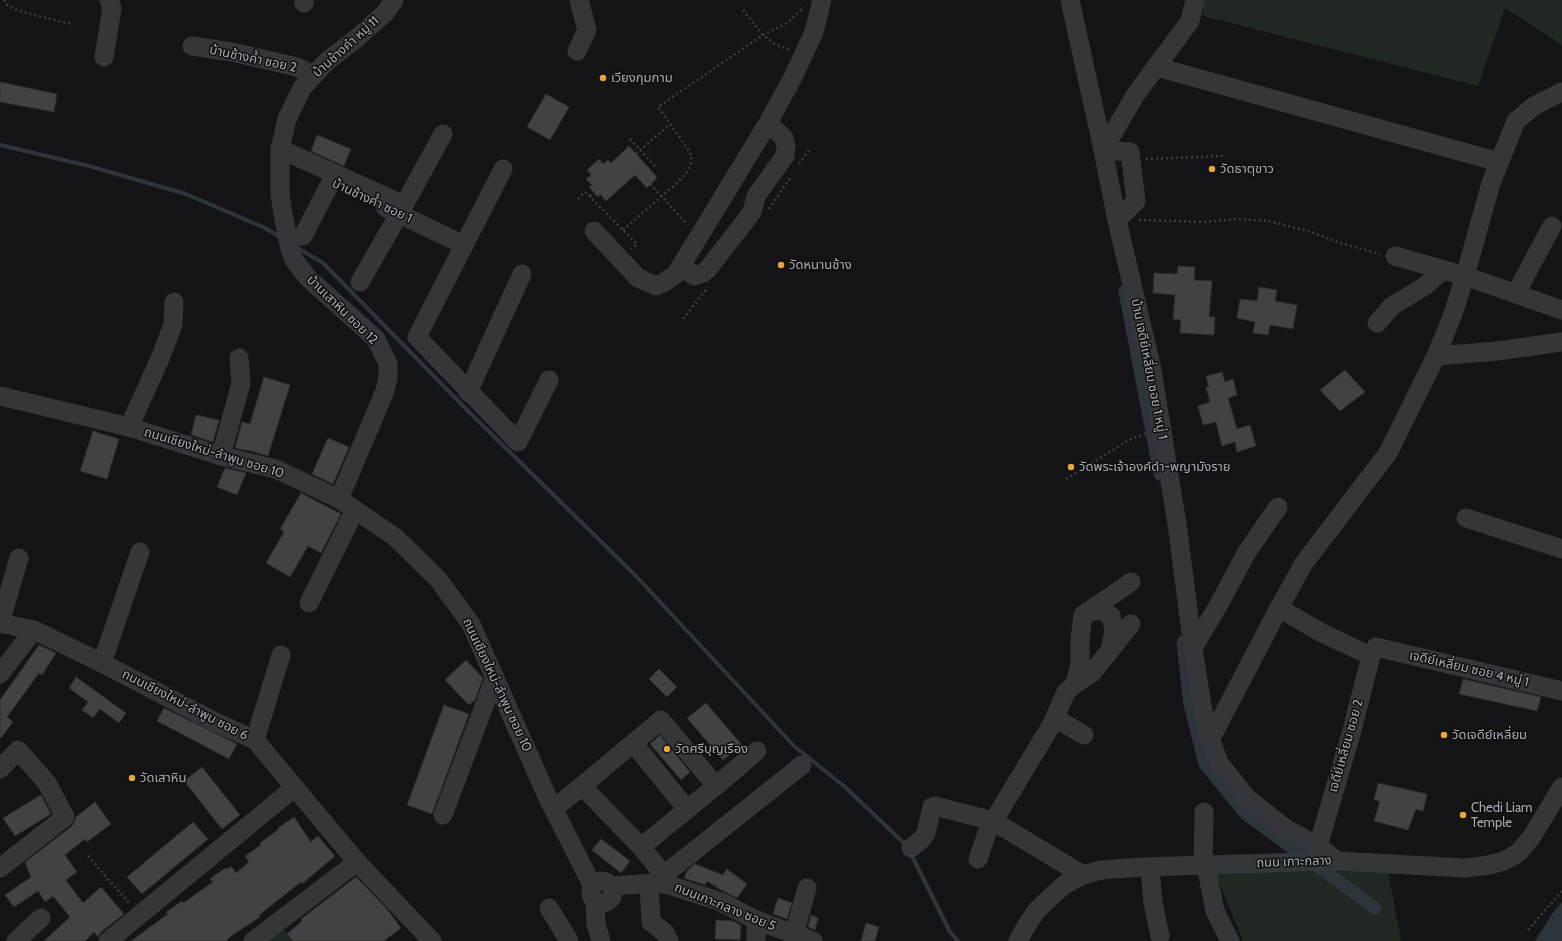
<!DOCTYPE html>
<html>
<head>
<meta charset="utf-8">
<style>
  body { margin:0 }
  canvas { display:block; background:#141416 }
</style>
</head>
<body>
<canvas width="1562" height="941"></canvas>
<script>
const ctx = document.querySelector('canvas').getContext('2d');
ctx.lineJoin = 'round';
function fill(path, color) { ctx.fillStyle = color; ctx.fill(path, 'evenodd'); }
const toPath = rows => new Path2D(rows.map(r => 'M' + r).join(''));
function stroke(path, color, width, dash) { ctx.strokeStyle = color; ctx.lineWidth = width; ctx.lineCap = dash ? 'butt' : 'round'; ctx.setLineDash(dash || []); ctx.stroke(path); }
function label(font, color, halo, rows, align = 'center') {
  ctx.font = font + ' Cabin,"Noto Sans Thai",sans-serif'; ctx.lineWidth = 3; ctx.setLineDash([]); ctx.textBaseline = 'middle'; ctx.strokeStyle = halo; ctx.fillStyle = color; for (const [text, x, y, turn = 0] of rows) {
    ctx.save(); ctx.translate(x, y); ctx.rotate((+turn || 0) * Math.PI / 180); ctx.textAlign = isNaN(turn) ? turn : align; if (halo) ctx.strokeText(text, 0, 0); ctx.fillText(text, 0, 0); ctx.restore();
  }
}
fill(toPath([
  [1202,0,1562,0,1562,45,1505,8,1478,86,1203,16],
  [1388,871,1401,941,1243,941,1215,872],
  [283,928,293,941,265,941]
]), '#202821');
fill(toPath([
  [1562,902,1562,941,1535,941,1552,914]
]), '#2d353b');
stroke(toPath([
  [0,145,89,166,186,194,265,228,282,238],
  [296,247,323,263,469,412,635,575,794,746,845,787,907,846],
  [910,852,950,932,958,941]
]), '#2d353b', 4);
stroke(toPath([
  [1125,291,1160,474],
  [1183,642,1190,704,1205,764,1246,814,1375,908]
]), '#2d353b', 13);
const building = toPath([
  [0,82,57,94,54,112,0,102,0,82],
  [546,94,569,107,550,140,527,127,546,94],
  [317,135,351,149,344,166,311,151,317,135],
  [629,146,657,177,655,180,647,188,635,175,606,201,600,194,598,197,589,187,592,185,586,179,591,175,587,170,599,159,603,164,608,160,611,163,629,146],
  [1178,266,1195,267,1194,280,1212,281,1209,317,1215,317,1214,335,1180,333,1181,320,1173,319,1175,295,1153,293,1154,273,1177,274,1178,266],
  [1259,287,1277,290,1275,301,1297,305,1293,329,1270,325,1268,335,1253,333,1255,322,1237,318,1240,299,1257,301,1259,287],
  [1345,370,1365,392,1340,411,1320,390,1345,370],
  [1222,372,1225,382,1233,379,1237,395,1228,398,1237,429,1250,425,1256,446,1237,452,1235,442,1222,446,1216,422,1203,425,1198,406,1210,402,1206,387,1209,387,1206,376,1222,372],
  [264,377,290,385,268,456,255,452,235,448,242,422,250,424,264,377],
  [196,415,219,420,213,442,191,435,196,415],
  [93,431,119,439,107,479,80,471,93,431],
  [328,438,349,447,333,484,312,474,328,438],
  [225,468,246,473,237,495,217,487,225,468],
  [301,493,341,514,321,553,308,546,290,577,266,563,284,532,280,529,301,493],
  [39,645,56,653,42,675,39,673,7,717,13,722,0,739,0,700,39,645],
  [466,660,483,678,475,700,469,705,445,680,466,660],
  [659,669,677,687,667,697,649,679,659,669],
  [76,677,126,713,119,723,100,709,93,718,82,710,88,702,69,688,76,677],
  [1463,679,1541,697,1537,711,1459,694,1463,679],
  [706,703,742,745,723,760,687,718,706,703],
  [444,705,469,714,432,814,407,805,444,705],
  [164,708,237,744,229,759,157,721,164,708],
  [660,735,690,772,681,780,650,744,660,735],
  [202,767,240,815,222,829,184,781,202,767],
  [1378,783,1427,794,1423,811,1416,809,1408,830,1374,821,1380,801,1374,800,1378,783],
  [41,795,51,814,15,836,3,818,41,795],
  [95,802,111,824,87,842,85,839,65,855,77,872,66,880,83,903,101,887,124,914,101,932,98,937,94,932,85,941,44,941,70,917,53,896,45,902,38,891,14,907,5,895,31,877,25,862,72,826,75,821,76,817,95,802],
  [294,817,311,842,318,836,335,856,302,884,301,882,259,915,260,917,231,936,226,941,131,941,168,914,166,912,182,901,183,903,213,882,210,879,225,868,227,869,231,866,236,873,249,862,245,856,261,845,260,843,279,829,278,828,294,817],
  [193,822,208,839,142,894,127,877,193,822],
  [601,839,630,861,621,873,592,850,601,839],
  [695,864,723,875,727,869,747,884,737,898,721,890,707,881,705,885,684,878,687,871,695,864],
  [356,877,387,909,401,928,384,941,293,941,287,934,302,921,301,919,356,877],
  [778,898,792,903,787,919,773,914,778,898],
  [811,915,818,918,815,930,808,927,811,915],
  [716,920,733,921,741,925,740,940,715,939,716,920],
  [866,923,879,927,875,941,861,941,866,923]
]);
fill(building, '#404245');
stroke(building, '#2e2e31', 1);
stroke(toPath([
  [4,0,8,6,22,12,71,24],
  [743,10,763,35,776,45,790,50],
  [630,139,655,166],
  [636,154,670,124],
  [1146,159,1225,156],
  [799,164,809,150],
  [650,184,688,225],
  [590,196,594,192],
  [578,199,585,192,637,244,631,249],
  [769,209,791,177],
  [1139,220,1207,222,1236,219,1269,221,1311,232,1340,243,1380,254],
  [623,230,677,183,687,172,692,161,690,152,658,107,763,35,787,23,804,7],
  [683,319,708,287],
  [1066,479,1129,440,1147,433],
  [88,856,130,904],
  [1528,930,1562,891]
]), '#3b3d41', 2.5, [2, 3]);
stroke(toPath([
  [1070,0,1103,150,1117,220,1152,370,1177,524,1193,648,1205,724,1219,763,1247,798,1285,828,1318,846,1337,861],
  [304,3,304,0],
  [192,46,232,52,297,67,313,75],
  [577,51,587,30,579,0],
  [104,57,112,8,109,0],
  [1157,67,1499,162],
  [280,149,404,205,443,134],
  [503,169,417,337,518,442,549,380],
  [385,207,464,245],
  [1117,220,1136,201,1130,152,1103,150,1136,94,1190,21,1195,0],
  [594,231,638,278,656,286,665,282,676,274,768,123,793,77,814,32,822,0],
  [303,236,331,182],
  [1395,256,1465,276,1562,310],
  [682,266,694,276,703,273,708,269,752,212,756,196,785,156,786,146,784,138,768,123],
  [360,282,399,214],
  [1516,293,1552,226],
  [1377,323,1392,306,1425,286,1443,270],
  [1436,356,1497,351,1562,342],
  [468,392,522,274],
  [0,396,129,427,221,456,276,469,339,499,395,537,438,579,471,624,546,794,592,885],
  [129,427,159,361,173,325,174,302],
  [221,456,241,383,239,358],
  [339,499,385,391,388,377,388,364,376,339,308,278,294,260,290,249,283,214,280,194,280,149,287,119,302,88,326,62,357,38,385,13,394,0],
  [1466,518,1562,549],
  [309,603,355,510],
  [1279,608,1322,633,1371,656],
  [1087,612,1101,610,1111,616,1114,631,1110,651],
  [0,623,34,630,102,663,215,722,255,740,357,862,432,941],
  [0,623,19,558],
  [1193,648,1218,606,1247,552,1278,507],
  [102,663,140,552],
  [0,674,34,630],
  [1075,684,1080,664,1080,640,1083,615,1131,582],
  [1055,718,1084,735],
  [255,740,281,655],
  [1210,740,1279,608,1304,563,1388,453,1436,356,1453,314,1465,276,1491,183,1516,121,1534,106,1562,92],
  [633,743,687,809],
  [0,769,18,750,47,783,65,817,0,868],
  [582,786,641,847,664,875],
  [716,786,757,751],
  [554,809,661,720,716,786,641,847],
  [443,815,495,677],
  [1318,846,1351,734,1371,656,1376,647,1562,691],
  [911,848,922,839,926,833,932,807,935,806,993,821,1083,875],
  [978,859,988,830,1052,724,1066,692,1075,684,1092,673,1131,624],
  [1203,865,1204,812],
  [1206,865,1215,911,1230,941],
  [1150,867,1153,903,1160,936],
  '591 892a11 11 0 1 1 22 0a11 11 0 1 1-22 0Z',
  [649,883,651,922,665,933,669,941],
  [657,883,664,875,802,765],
  [612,886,657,883,669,885,721,902,756,920,813,941],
  [595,901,596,924,601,941],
  [549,908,569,941],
  [794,935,807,888],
  [16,941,41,918],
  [108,941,294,788],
  [253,941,357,862],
  [756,941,756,920],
  [1018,941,1025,928,1037,910,1064,885,1083,875,1101,870,1142,867,1337,861,1465,868,1489,865,1504,861,1518,853,1531,838,1562,787]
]), '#35363a', 19);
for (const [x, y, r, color] of [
  [603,78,4,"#e9a539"],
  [1212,169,4,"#e9a539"],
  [781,265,4,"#e9a539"],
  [1071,467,4,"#e9a539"],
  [1444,735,4,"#e9a539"],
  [667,749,4,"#e9a539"],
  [132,778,4,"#e9a539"],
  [1463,815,4,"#e9a539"]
]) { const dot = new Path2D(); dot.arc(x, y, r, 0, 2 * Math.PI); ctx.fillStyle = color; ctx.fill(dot); stroke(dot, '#0f0f10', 1.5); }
label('13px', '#a6acb5', '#0f0f10', [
  ["บ้านช้างคำ หมู่ 11",346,47,-42],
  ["บ้านช้างค้ำ ซอย 2",253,59,12],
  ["บ้านช้างค้ำ ซอย 1",372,201,25],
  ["บ้านเสาหิน ซอย 12",342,310,44],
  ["บ้าน เจดีย์เหลี่ยม ซอย 1 หมู่ 1",1149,369,79],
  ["ถนนเชียงใหม่-ลำพูน ซอย 10",214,453,17],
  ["เจดีย์เหลี่ยม ซอย 4 หมู่ 1",1469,669,13],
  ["ถนนเชียงใหม่-ลำพูน ซอย 10",497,685,65],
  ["ถนนเชียงใหม่-ลำพูน ซอย 6",185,705,27],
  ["เจดีย์เหลี่ยม ซอย 2",1346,746,-74],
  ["ถนน เกาะกลาง",1294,862,-2],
  ["ถนนเกาะกลาง ซอย 5",725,907,22]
]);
label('13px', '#a6acb5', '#0f0f10', [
  ["เวียงกุมกาม",611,78],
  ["วัดธาตุขาว",1220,169],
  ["วัดหนานช้าง",789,265],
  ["วัดพระเจ้าองค์ดำ-พญามังราย",1079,467],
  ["วัดเจดีย์เหลี่ยม",1452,735],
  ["วัดศรีบุญเรือง",675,749],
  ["วัดเสาหิน",140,778],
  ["Chedi Liam",1471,808],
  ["Temple",1471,823]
], 'left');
</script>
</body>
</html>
